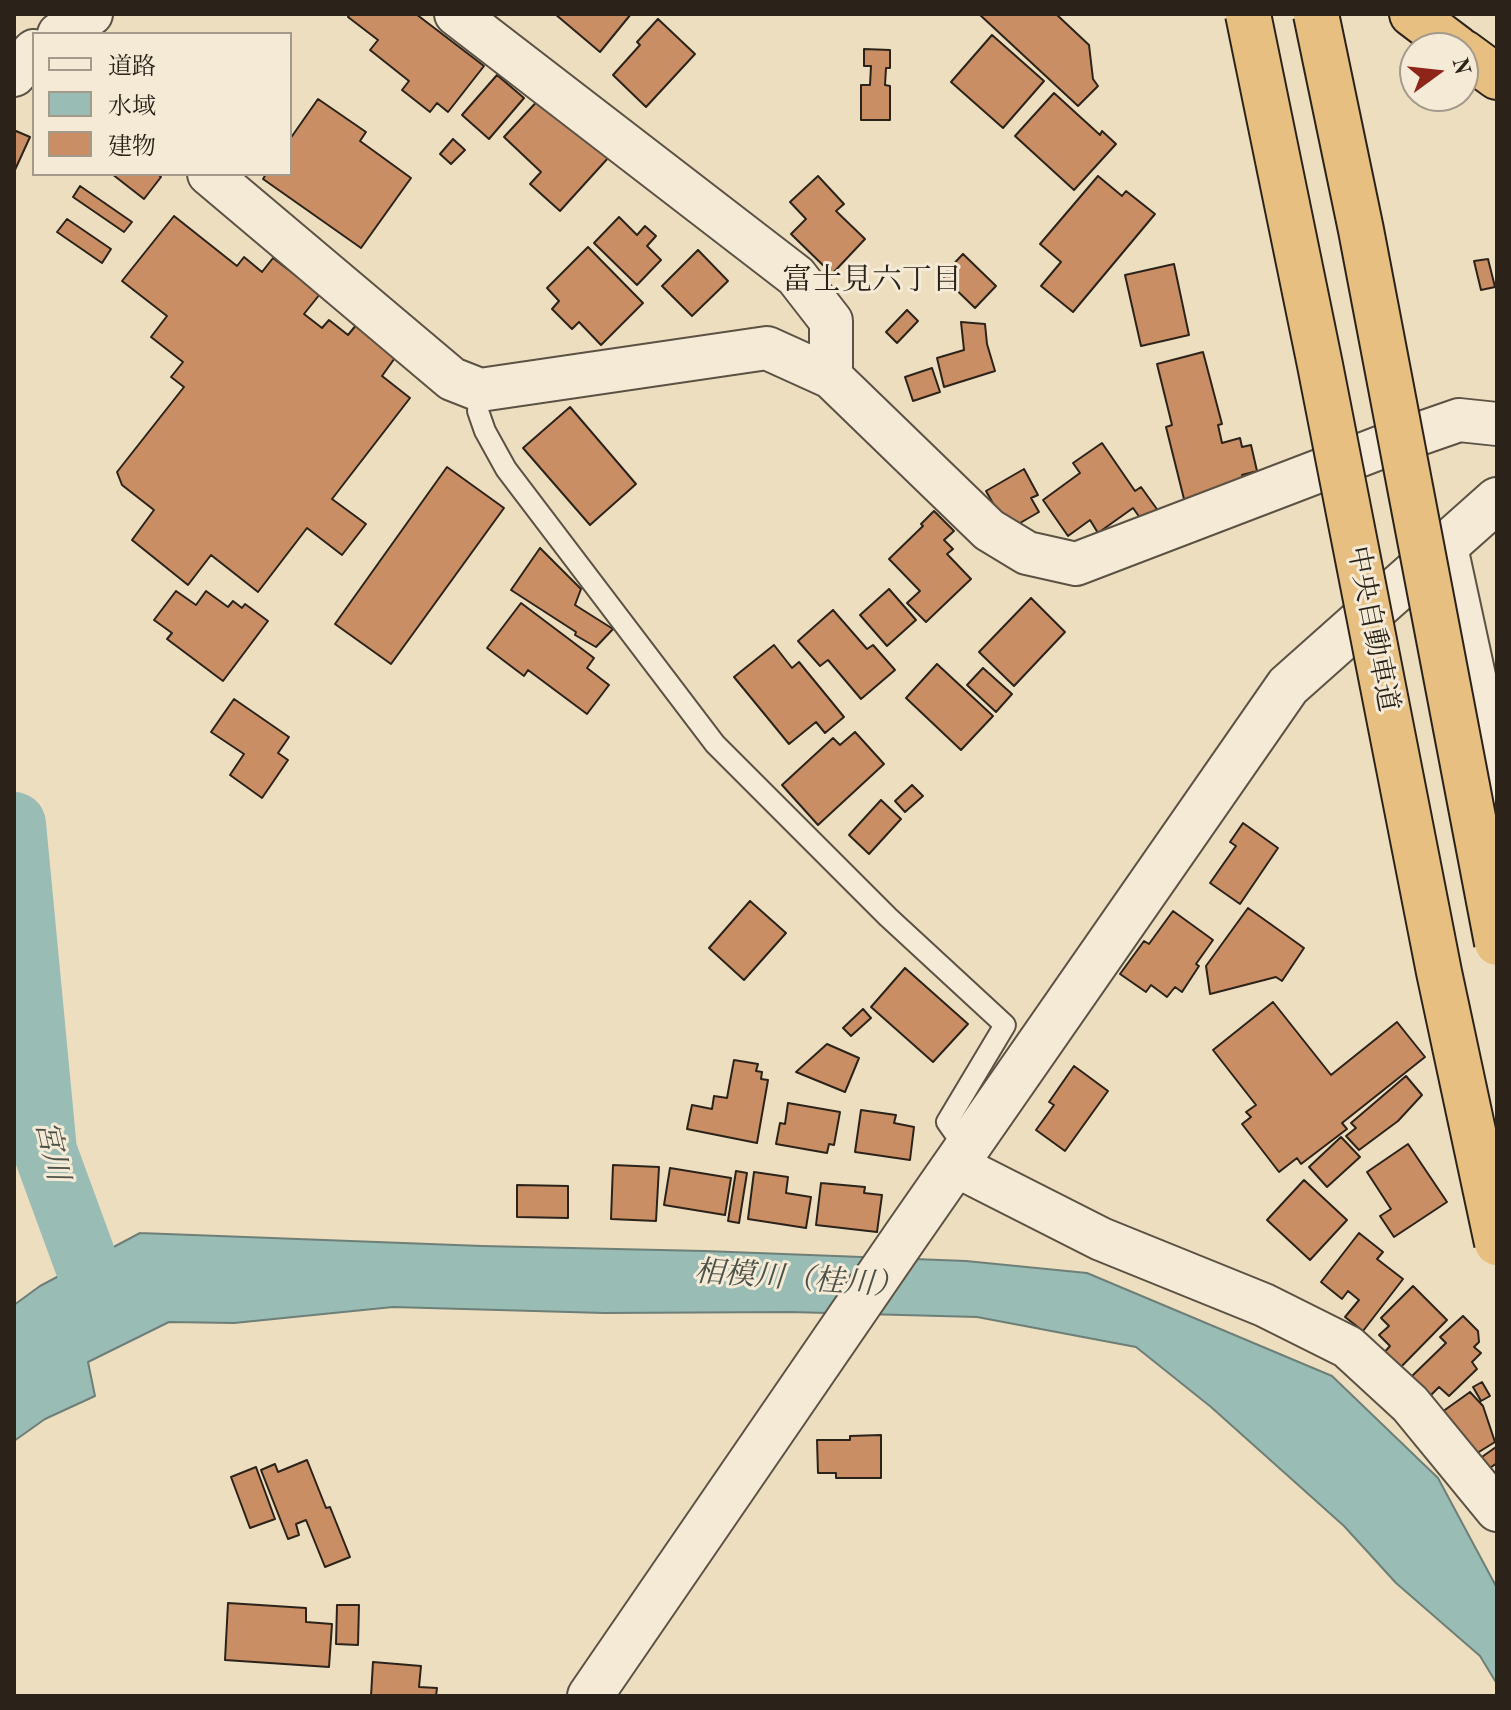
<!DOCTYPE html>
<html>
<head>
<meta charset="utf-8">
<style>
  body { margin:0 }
  #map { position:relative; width:1511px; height:1710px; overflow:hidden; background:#eedec0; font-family:"Old Standard TT","Noto Serif JP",serif }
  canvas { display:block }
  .frame { position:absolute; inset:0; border:16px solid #2b231a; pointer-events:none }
  .legend { position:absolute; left:32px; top:32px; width:260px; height:144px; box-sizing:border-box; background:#f4ead6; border:2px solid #a49a8b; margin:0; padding:10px 14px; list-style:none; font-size:24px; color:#2b231a }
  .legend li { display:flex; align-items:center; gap:16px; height:40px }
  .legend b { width:40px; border:2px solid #a49a8b }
  .north { position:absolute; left:1399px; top:32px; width:80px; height:80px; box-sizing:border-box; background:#f4ead6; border:2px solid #a49a8b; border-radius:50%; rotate:75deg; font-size:22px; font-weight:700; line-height:32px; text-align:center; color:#2b231a }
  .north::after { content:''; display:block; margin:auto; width:28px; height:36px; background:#8f2418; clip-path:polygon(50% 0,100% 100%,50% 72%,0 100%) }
</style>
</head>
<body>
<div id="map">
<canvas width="1511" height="1710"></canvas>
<div class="frame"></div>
<ul class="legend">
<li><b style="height:10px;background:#f4ead6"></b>道路</li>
<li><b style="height:22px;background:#99bcb5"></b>水域</li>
<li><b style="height:22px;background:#ca8e65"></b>建物</li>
</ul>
<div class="north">N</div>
</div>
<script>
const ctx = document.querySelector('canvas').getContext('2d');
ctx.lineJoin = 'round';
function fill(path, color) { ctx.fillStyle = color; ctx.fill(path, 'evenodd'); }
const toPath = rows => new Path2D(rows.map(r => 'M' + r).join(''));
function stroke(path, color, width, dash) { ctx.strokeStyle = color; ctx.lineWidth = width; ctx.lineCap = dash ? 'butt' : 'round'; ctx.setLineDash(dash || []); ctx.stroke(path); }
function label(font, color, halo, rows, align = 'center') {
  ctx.font = font + ' "Old Standard TT","Noto Serif JP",serif'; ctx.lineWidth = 6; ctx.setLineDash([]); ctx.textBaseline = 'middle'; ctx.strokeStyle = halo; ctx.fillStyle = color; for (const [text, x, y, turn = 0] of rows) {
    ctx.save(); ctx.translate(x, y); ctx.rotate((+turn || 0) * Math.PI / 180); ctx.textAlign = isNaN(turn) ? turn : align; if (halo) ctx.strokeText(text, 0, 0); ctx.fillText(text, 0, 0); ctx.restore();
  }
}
const water = toPath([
  [140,1233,482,1246,705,1251,966,1261,1087,1273,1332,1376,1438,1478,1497,1588,1497,1684,1480,1656,1396,1583,1344,1526,1211,1407,1136,1347,977,1317,790,1312,604,1313,393,1307,234,1323,169,1322,88,1362,95,1396,45,1419,14,1441,14,1305,40,1286,140,1233]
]);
fill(water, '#99bcb5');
stroke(water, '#6d7f77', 2);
stroke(toPath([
  [14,824,45,1151,93,1282]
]), '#99bcb5', 64);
const building = toPath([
  [350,14,416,14,484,66,448,112,437,103,430,112,402,90,409,81,370,50,378,40,348,17,350,14],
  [555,14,631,14,600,52,555,14],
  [979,14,1056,14,1089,45,1093,79,1098,86,1078,106,979,14],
  [658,19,695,54,646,107,613,75,640,45,637,42,658,19],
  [992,35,1044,81,1003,128,951,82,992,35],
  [864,49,890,50,890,68,886,68,885,85,890,86,890,120,861,120,861,85,870,85,871,66,864,66,864,49],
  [497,75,524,98,489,139,462,115,497,75],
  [1054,93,1100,135,1102,131,1116,144,1074,190,1015,136,1054,93],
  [542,96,609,157,560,211,530,184,541,172,504,137,542,96],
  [318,99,366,132,360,141,411,178,361,248,263,179,266,174,290,174,290,139,318,99],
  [16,131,30,137,14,172,14,135,16,131],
  [453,139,465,150,451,164,440,154,453,139],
  [112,174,158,174,161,177,144,199,112,174],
  [818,176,844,204,836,211,865,239,832,274,791,234,806,219,790,202,818,176],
  [1098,176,1122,196,1126,191,1155,214,1073,312,1041,286,1061,262,1040,244,1098,176],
  [80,186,132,222,124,232,73,197,80,186],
  [174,216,237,266,244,257,262,272,273,258,320,294,304,314,322,328,329,320,348,335,357,324,397,355,382,376,410,398,332,499,366,524,342,555,307,528,258,592,211,555,188,585,132,540,154,510,122,485,117,472,184,387,171,377,183,362,151,337,167,316,122,281,174,216],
  [619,217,637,235,645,226,656,236,647,246,661,260,637,285,594,243,619,217],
  [67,219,111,249,102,263,57,232,67,219],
  [588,247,643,303,601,345,579,322,572,329,552,309,559,301,547,288,588,247],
  [698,250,728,281,692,316,662,286,698,250],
  [963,254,996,286,975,308,942,276,963,254],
  [1488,259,1495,287,1481,290,1474,261,1488,259],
  [1174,264,1189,335,1141,346,1125,275,1174,264],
  [907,310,918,321,897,343,886,332,907,310],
  [961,322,985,324,987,344,995,371,944,387,937,358,964,350,961,322],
  [1203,352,1222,424,1218,425,1222,443,1240,438,1242,447,1251,445,1257,471,1242,475,1244,481,1185,503,1166,427,1172,425,1157,364,1203,352],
  [932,368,940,392,913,401,905,377,932,368],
  [570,407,636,484,590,525,523,448,570,407],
  [1102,443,1135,491,1141,487,1159,512,1143,522,1133,508,1098,533,1090,520,1068,536,1043,500,1080,473,1073,463,1102,443],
  [447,467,504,508,391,664,335,624,447,467],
  [1024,469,1038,495,1031,498,1039,512,1008,530,986,491,1024,469],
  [934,511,954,531,944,540,953,549,947,554,971,579,926,622,907,603,920,591,889,559,923,526,921,524,934,511],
  [540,548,581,589,575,605,613,629,596,647,575,635,576,632,511,590,540,548],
  [889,589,916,620,887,646,860,615,889,589],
  [176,591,196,605,206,591,228,607,233,601,242,608,245,604,268,621,223,681,167,639,172,633,154,620,176,591],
  [1031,598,1065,632,1014,686,979,652,1031,598],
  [521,603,594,658,587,668,609,685,587,714,528,670,524,676,487,648,521,603],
  [833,610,867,649,873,645,895,670,861,699,828,660,820,666,798,641,833,610],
  [774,645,792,668,799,662,844,717,825,733,816,722,789,744,734,677,774,645],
  [937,664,993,716,961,750,906,698,937,664],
  [983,668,1012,694,996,712,967,685,983,668],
  [234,699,289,737,278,753,288,760,262,798,230,775,244,754,211,732,234,699],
  [855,732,884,764,818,825,782,785,833,738,840,745,855,732],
  [912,785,923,796,905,812,895,801,912,785],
  [881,800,901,819,869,854,849,835,881,800],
  [1243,823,1278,848,1240,904,1210,883,1236,846,1230,842,1243,823],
  [750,901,786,933,744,980,709,948,750,901],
  [1248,908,1304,948,1282,981,1276,977,1210,994,1206,966,1248,908],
  [1173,911,1213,940,1196,964,1199,966,1182,992,1175,987,1167,997,1151,985,1146,992,1120,974,1144,941,1149,944,1173,911],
  [905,968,968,1024,933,1062,871,1007,905,968],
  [1273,1002,1331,1075,1397,1022,1425,1057,1342,1123,1347,1129,1301,1164,1297,1158,1279,1172,1242,1124,1251,1117,1246,1112,1256,1105,1213,1050,1273,1002],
  [863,1009,871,1018,851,1036,843,1028,863,1009],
  [827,1044,859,1058,845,1092,796,1072,827,1044],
  [734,1060,758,1064,756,1071,762,1072,761,1079,768,1080,757,1143,687,1129,692,1105,712,1109,714,1096,727,1098,734,1060],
  [1074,1066,1108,1091,1065,1151,1036,1130,1054,1105,1049,1102,1074,1066],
  [1406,1076,1422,1095,1398,1121,1359,1150,1346,1136,1356,1128,1351,1123,1406,1076],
  [788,1103,840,1112,834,1145,829,1144,827,1153,776,1144,780,1123,785,1124,788,1103],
  [861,1110,896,1115,894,1123,914,1127,910,1160,855,1152,861,1110],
  [1341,1137,1360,1157,1327,1187,1309,1167,1341,1137],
  [1408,1144,1447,1202,1394,1237,1380,1216,1391,1209,1367,1172,1408,1144],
  [613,1165,659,1167,656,1221,611,1219,613,1165],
  [670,1168,731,1178,725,1215,664,1205,670,1168],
  [736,1171,747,1173,739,1223,728,1221,736,1171],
  [754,1172,788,1177,786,1193,811,1197,806,1228,748,1219,754,1172],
  [1304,1180,1347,1220,1310,1260,1267,1220,1304,1180],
  [821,1183,865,1187,864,1193,882,1195,877,1232,816,1225,821,1183],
  [517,1185,568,1186,568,1218,517,1217,517,1185],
  [1359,1233,1383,1252,1377,1259,1403,1279,1363,1331,1345,1317,1359,1300,1348,1291,1342,1299,1321,1282,1359,1233],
  [1413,1286,1447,1320,1397,1371,1382,1355,1390,1346,1379,1335,1389,1326,1381,1318,1413,1286],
  [1463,1316,1478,1331,1479,1342,1474,1347,1481,1353,1472,1362,1477,1369,1449,1396,1439,1387,1430,1396,1411,1377,1446,1343,1440,1337,1463,1316],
  [1482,1382,1490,1396,1481,1401,1473,1387,1482,1382],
  [1470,1392,1483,1406,1495,1442,1474,1455,1442,1412,1470,1392],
  [881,1435,881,1478,836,1478,836,1473,818,1473,817,1440,850,1440,850,1436,881,1435],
  [1496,1447,1497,1463,1487,1470,1479,1459,1496,1447],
  [307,1460,326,1508,330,1507,350,1557,325,1567,306,1520,296,1524,299,1535,288,1539,261,1470,275,1464,278,1472,307,1460],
  [256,1467,275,1519,250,1528,231,1477,256,1467],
  [228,1603,306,1608,306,1622,332,1624,329,1667,225,1660,228,1603],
  [337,1605,359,1605,358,1645,336,1644,337,1605],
  [373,1662,421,1666,419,1687,437,1688,436,1696,371,1696,373,1662]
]);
fill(building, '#ca8e65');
stroke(building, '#2b231a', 2);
const service = toPath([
  [480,390,478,411,485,431,506,469,715,744,888,917,1005,1025,947,1122,966,1149]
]);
const minor = toPath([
  [456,14,796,276,831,321,831,377],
  [59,34,91,14],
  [14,75,34,51],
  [209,174,452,379,480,390,767,348,831,377,989,530,1027,553,1076,564,1387,445,1459,420,1497,424],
  [1446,547,1497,782],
  [955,1165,1101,1239,1264,1305,1348,1347,1410,1404,1497,1510]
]);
const tertiary = toPath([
  [590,1696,905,1237,1288,686,1497,500]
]);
const trunk = toPath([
  [1412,14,1457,48],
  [1463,52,1497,77]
]);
stroke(service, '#5c5244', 24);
stroke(minor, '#5c5244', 46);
stroke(tertiary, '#5c5244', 48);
stroke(trunk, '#2b231a', 48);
stroke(service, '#f4ead6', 20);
stroke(minor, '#f4ead6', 42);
stroke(tertiary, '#f4ead6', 44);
stroke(trunk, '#e7bf80', 44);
const motorwayBridge = toPath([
  [1248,14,1320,365,1439,972,1497,1243],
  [1316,14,1361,230,1497,943]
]);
stroke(motorwayBridge, '#2b231a', 48, []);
stroke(motorwayBridge, '#e7bf80', 44);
label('28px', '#2b231a', '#f4ead6', [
  ["中央自動車道",1372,629,79]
]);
label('30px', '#2b231a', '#f4ead6', [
  ["富士見六丁目",872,281]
]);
label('italic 30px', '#4c5148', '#f4ead6', [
  ["宮川",51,1151,77],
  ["相模川（桂川）",799,1280,4]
]);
</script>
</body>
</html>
